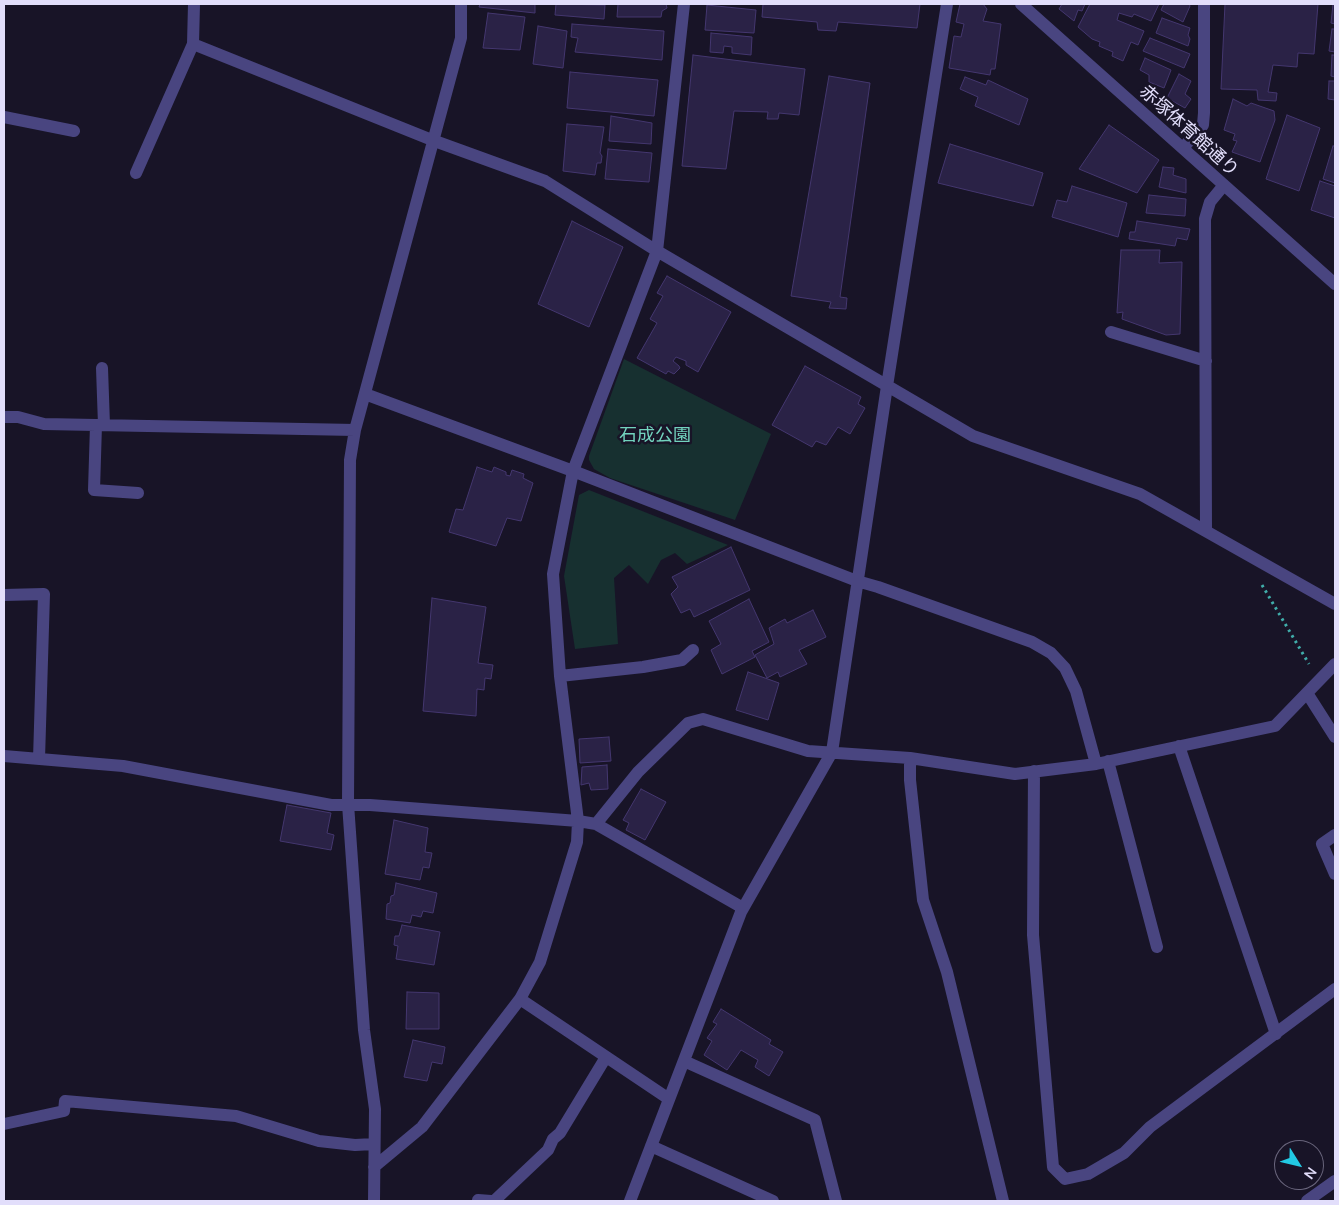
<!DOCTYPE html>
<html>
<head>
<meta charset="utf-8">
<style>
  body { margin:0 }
  #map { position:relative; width:1339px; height:1205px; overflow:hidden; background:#181427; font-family:Mulish,sans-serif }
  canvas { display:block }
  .frame { position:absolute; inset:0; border:5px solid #e2defb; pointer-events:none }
  .north { position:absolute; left:1274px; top:1140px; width:50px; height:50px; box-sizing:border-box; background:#181427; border:1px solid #69657c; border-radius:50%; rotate:126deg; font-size:14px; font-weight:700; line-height:20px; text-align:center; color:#e2defb }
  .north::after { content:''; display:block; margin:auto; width:18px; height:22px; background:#22c9e3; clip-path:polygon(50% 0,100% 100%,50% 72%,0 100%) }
</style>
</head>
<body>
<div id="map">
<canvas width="1339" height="1205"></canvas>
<div class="frame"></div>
<div class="north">N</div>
</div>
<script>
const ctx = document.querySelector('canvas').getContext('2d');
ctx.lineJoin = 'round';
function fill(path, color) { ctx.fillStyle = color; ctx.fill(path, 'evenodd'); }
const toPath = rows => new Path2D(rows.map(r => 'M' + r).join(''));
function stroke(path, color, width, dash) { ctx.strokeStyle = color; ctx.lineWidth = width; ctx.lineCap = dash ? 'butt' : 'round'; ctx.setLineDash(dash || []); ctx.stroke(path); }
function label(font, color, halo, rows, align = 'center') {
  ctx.font = font + ' Mulish,"Noto Sans JP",sans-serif'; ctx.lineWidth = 5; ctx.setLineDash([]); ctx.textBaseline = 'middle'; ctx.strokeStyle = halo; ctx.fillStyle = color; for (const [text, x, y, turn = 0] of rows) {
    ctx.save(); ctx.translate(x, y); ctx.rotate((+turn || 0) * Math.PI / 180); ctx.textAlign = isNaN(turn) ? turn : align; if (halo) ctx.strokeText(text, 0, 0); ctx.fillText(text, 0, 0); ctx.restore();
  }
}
fill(toPath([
  [624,359,771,434,735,520,610,478,594,469,589,460,589,456],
  [589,490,728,545,687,564,675,553,661,560,648,584,629,565,614,578,618,644,575,649,564,576,579,495]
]), '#173030');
const building = toPath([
  [480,4,535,4,535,13,479,7,480,4],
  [556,4,605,5,604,19,555,15,556,4],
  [618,4,666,4,667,8,662,11,661,17,617,17,618,4],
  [763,4,920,4,917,28,838,22,836,31,818,30,817,22,762,17,763,4],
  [960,4,983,4,987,9,983,21,1001,24,995,69,991,69,990,75,949,68,954,36,961,37,964,24,956,22,960,4],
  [1062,4,1085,4,1082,11,1078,10,1074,21,1059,9,1062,4],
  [1090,4,1159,4,1151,21,1134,14,1132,17,1119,13,1117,20,1144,31,1138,45,1131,42,1123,61,1112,56,1113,52,1099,46,1100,42,1092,39,1078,27,1090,4],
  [1164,4,1189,4,1190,6,1183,22,1161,10,1164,4],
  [1225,4,1318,4,1314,54,1298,53,1297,67,1273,65,1268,92,1277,93,1276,101,1258,100,1257,90,1221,89,1225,4],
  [1333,4,1335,4,1335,24,1331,23,1333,4],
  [707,5,756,10,754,33,705,30,707,5],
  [488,13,525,17,520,50,483,48,488,13],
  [1162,18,1190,28,1188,35,1190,39,1188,46,1156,33,1162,18],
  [572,24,664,31,662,60,575,52,578,38,571,37,572,24],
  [538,26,567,31,563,68,533,64,538,26],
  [1332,29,1335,29,1335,52,1329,51,1332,29],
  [711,33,752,37,751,55,732,53,732,47,724,46,723,53,710,52,711,33],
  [1150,38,1190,54,1184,68,1143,51,1150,38],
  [693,55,805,69,799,115,779,113,778,119,767,119,768,112,734,111,726,169,682,166,693,55],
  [1332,55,1335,55,1335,77,1331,76,1332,55],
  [1145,58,1171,70,1164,88,1149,82,1149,75,1140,70,1145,58],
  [570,72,658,80,654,116,567,108,570,72],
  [1179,74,1191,81,1185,94,1191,99,1185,108,1167,98,1179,74],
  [829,76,870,83,840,297,847,298,846,309,829,308,831,302,791,296,829,76],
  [965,77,986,85,988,80,1028,99,1019,125,975,106,978,97,960,89,965,77],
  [1329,81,1335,81,1335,100,1328,99,1329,81],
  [1233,99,1247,106,1251,103,1274,111,1275,120,1260,162,1232,152,1237,141,1233,140,1235,134,1224,130,1233,99],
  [1287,115,1320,128,1299,191,1266,179,1287,115],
  [611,116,652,123,651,144,609,141,611,116],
  [567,124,604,127,600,153,602,156,601,163,597,163,595,175,563,171,567,124],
  [1109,125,1159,160,1137,193,1079,169,1109,125],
  [950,144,1043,173,1033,206,938,183,950,144],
  [1333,146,1335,146,1335,183,1323,179,1333,146],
  [608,149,652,153,649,182,605,179,608,149],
  [1163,167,1174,168,1173,175,1186,179,1186,193,1159,187,1163,167],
  [1320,181,1335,186,1335,225,1335,218,1311,210,1320,181],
  [1072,186,1127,203,1118,237,1052,217,1057,200,1067,202,1072,186],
  [1149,195,1186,199,1185,216,1146,213,1149,195],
  [572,221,623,247,589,327,538,304,572,221],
  [1137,221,1190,229,1187,240,1177,238,1175,246,1129,239,1130,232,1135,232,1137,221],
  [1121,250,1160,250,1159,263,1182,262,1180,334,1166,335,1122,319,1123,312,1117,313,1121,250],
  [667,276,731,312,698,372,686,365,686,361,676,357,673,361,679,366,680,368,674,374,668,371,666,374,637,358,657,323,650,319,663,296,657,293,667,276],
  [805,366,861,397,858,404,865,408,850,434,838,427,826,445,816,441,812,447,772,425,805,366],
  [477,467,492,472,494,467,506,472,506,475,510,476,512,470,524,474,523,478,533,483,521,521,507,518,496,546,449,532,456,509,463,510,477,467],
  [731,547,750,590,694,617,690,609,681,613,671,594,678,587,672,577,731,547],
  [432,598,486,607,478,663,493,665,491,679,485,678,484,690,477,689,476,716,423,711,432,598],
  [749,599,769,642,752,651,755,657,722,674,711,650,721,644,709,621,749,599],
  [813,610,826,637,799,650,807,664,780,677,778,672,767,678,755,655,774,644,769,628,785,619,787,623,813,610],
  [748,672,779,683,768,720,736,710,748,672],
  [609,737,611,761,580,763,579,739,609,737],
  [607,765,608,789,591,790,589,783,581,785,582,767,607,765],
  [641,789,666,802,645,840,626,830,629,823,623,820,641,789],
  [287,805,331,813,327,833,334,835,331,850,280,841,287,805],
  [394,820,428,828,425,852,432,853,429,868,423,867,420,880,385,874,394,820],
  [396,883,437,893,433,913,423,911,421,917,412,915,410,923,386,919,387,904,390,903,391,896,394,895,396,883],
  [402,925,440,932,434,965,396,959,398,946,394,945,395,936,399,936,402,925],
  [407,992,439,993,439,1029,406,1029,407,992],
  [721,1009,771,1040,769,1044,783,1052,769,1076,755,1067,758,1060,741,1050,727,1070,704,1055,712,1041,707,1038,717,1024,713,1022,721,1009],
  [413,1040,445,1047,442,1064,432,1062,427,1081,404,1077,413,1040]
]);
fill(building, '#2a2246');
stroke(building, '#44376f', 1);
stroke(toPath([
  [1262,585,1309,664]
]), '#40adaa', 3, [2.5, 4]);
stroke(toPath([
  [194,4,193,44,432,140,545,181,657,251,973,436,1140,494,1335,604],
  [1021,4,1335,284],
  [4,117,74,131],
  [1183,148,1203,125,1204,113,1204,4],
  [136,173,193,44],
  [1111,332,1206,361],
  [102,368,104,425],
  [365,394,573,471,857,581,878,587,1032,642,1051,653,1065,668,1076,691,1096,764],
  [4,417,18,417,44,424,355,430],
  [96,425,94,490,138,493],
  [1206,531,1205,219,1210,202,1224,185],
  [4,595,44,594,39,759],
  [560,676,643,667,682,660,693,650],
  [1307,693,1335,737],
  [1179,746,1276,1034],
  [4,756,123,766,331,805,370,805,578,821,596,824,638,772,688,723,703,719,808,751,910,758,1015,774,1096,764,1275,726,1335,664],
  [910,758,910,780,923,900,947,972,1003,1201],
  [1108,761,1157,947],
  [1034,771,1033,935,1053,1167,1065,1179,1088,1174,1124,1153,1150,1127,1335,989],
  [596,824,743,908],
  [1335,835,1322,844,1335,874],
  [520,999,669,1099],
  [684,1061,815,1120,836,1201],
  [4,1124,64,1111,65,1101,236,1116,319,1141,355,1145,374,1144],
  [651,1146,773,1201],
  [374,1167,422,1127,520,999,540,962,577,842,578,821,560,676,553,574,573,471,657,251,684,4],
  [478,1200,491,1201],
  [374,1201,375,1109,364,1030,348,804,350,460,355,430,461,38,461,4],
  [494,1201,548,1150,553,1139,560,1133,606,1057],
  [630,1201,741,912,832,752,887,386,947,4],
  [1307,1201,1335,1181]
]), '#494580', 12);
label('18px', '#e2defb', '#181427', [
  ["赤塚体育館通り",1189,131,42]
]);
label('18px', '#72d3be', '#181427', [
  ["石成公園",655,436]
]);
</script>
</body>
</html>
